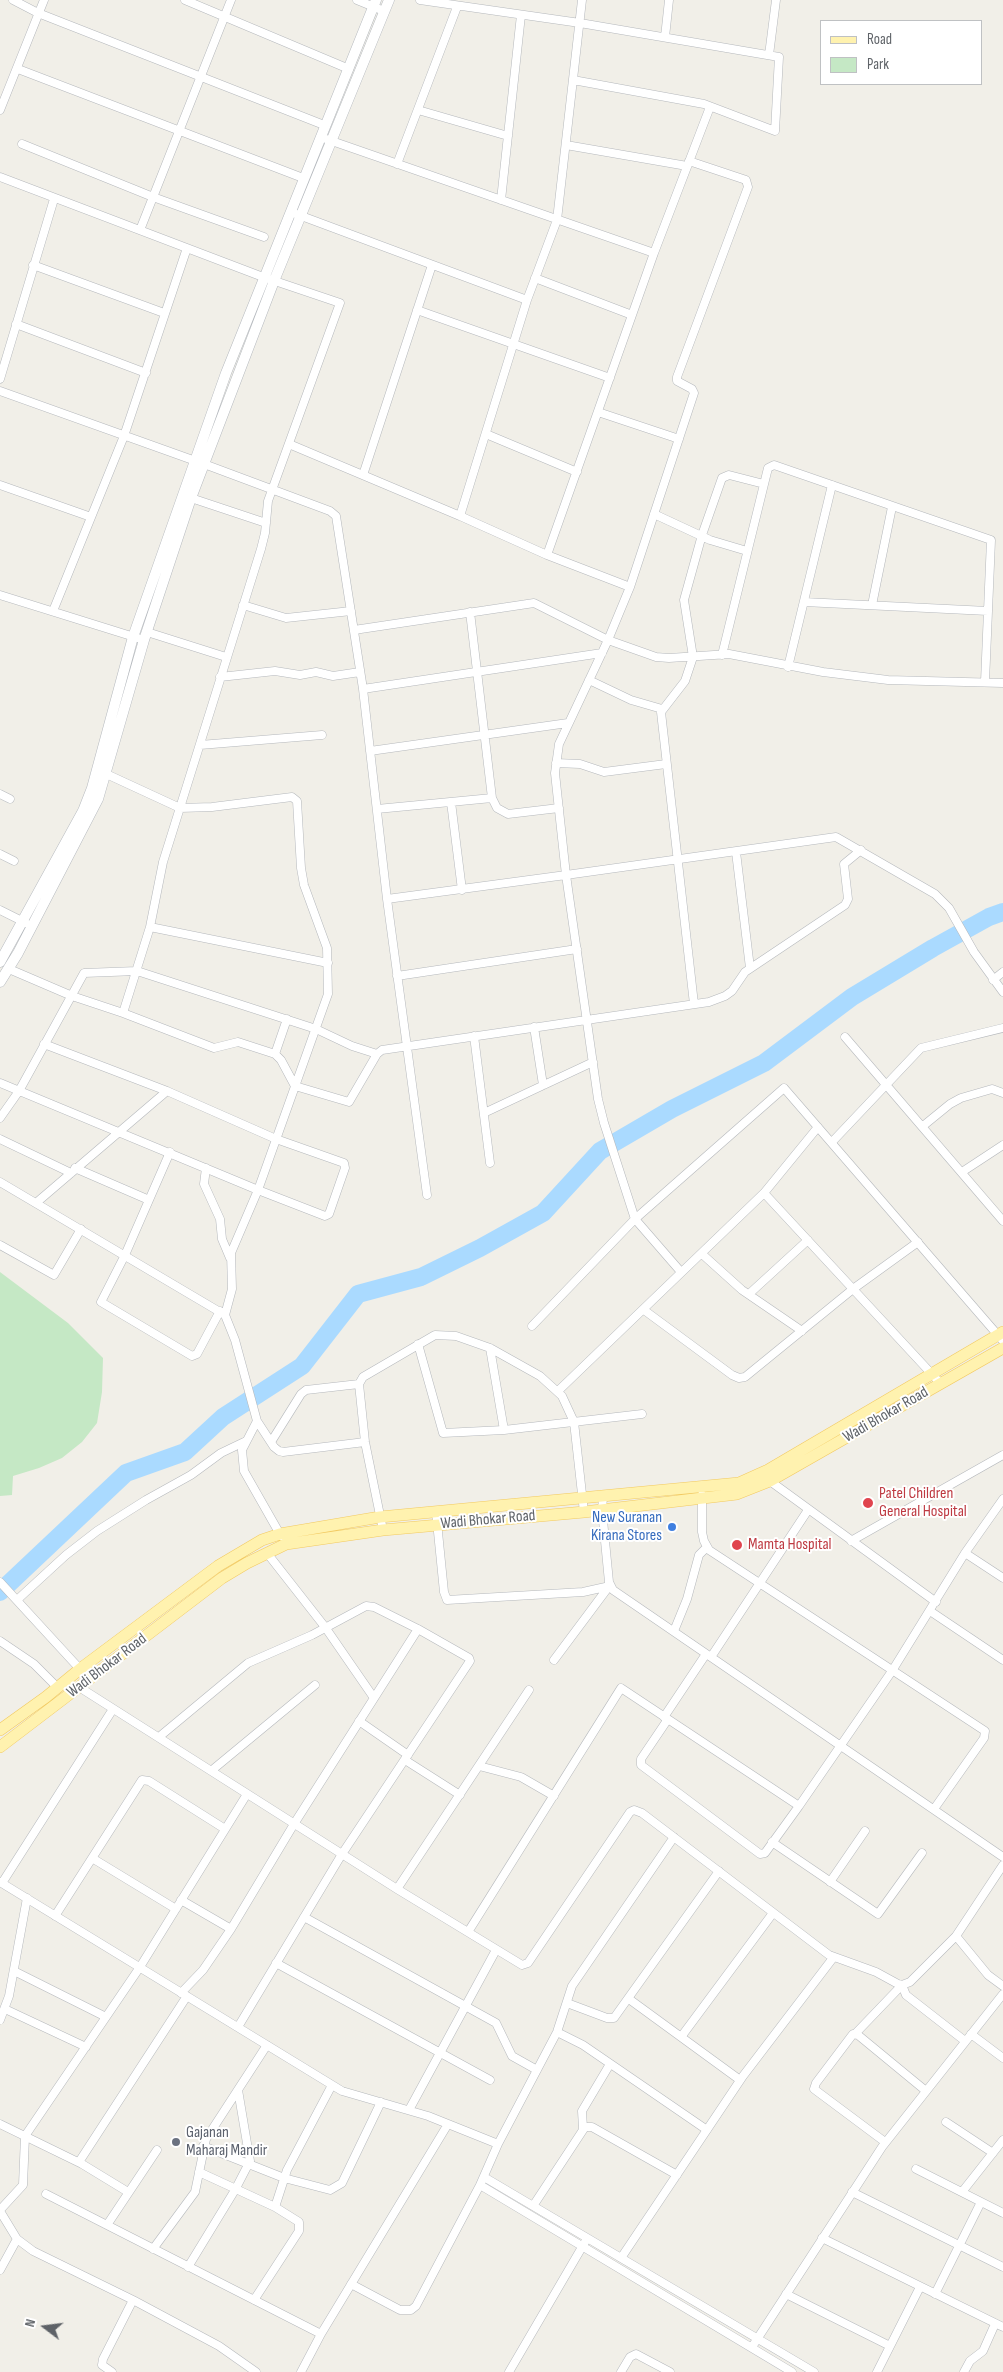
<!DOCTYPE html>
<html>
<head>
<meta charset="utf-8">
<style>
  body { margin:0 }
  #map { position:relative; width:1003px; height:2372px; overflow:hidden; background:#f1efe8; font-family:"Sofia Sans Condensed",sans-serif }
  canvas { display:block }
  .legend { position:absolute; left:820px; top:20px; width:162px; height:65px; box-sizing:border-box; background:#fff; border:1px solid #bfc1c3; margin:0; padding:6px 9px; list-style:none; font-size:15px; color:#5f6368 }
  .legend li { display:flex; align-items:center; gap:10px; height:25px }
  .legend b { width:25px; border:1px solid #bfc1c3 }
  .north { position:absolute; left:20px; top:2302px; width:50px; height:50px; -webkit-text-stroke:4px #fff; paint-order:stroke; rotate:285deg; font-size:14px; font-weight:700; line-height:20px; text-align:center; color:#5f6368 }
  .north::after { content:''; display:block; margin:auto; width:18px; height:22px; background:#5f6368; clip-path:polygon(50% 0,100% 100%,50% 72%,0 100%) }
</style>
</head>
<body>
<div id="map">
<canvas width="1003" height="2372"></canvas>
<ul class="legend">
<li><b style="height:6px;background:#fff2af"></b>Road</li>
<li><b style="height:14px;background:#c5e8c5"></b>Park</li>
</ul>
<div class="north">N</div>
</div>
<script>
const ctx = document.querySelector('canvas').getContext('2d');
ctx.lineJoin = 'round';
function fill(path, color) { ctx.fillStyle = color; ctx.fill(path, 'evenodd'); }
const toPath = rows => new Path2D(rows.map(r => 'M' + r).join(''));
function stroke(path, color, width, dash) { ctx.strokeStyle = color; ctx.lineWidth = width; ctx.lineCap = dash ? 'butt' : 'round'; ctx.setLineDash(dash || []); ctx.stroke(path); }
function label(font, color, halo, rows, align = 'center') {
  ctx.font = font + ' "Sofia Sans Condensed",sans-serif'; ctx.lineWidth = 4; ctx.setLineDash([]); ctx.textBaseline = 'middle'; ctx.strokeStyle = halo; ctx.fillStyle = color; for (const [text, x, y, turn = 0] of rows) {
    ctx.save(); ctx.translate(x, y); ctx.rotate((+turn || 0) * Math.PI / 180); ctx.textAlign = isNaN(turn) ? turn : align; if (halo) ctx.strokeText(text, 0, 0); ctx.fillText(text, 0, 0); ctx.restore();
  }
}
fill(toPath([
  [0,1272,68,1323,103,1358,102,1392,97,1423,82,1442,62,1458,39,1468,13,1476,12,1495,0,1496]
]), '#c5e8c5');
stroke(toPath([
  [0,1592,126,1473,185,1452,223,1417,302,1366,358,1294,421,1277,480,1248,543,1213,600,1151,672,1109,764,1063,852,997,933,948,989,917,1003,912]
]), '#aadaff', 18);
const street = toPath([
  [13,0,38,13,324,125],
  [185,0,349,69],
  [357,0,384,11],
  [420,0,580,23,779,57,775,131,704,104,573,80],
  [582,0,557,220,527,300,460,516,547,555,630,587],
  [665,37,669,0],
  [769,55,776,0],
  [18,69,303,178],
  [0,110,44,0],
  [418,110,508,136],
  [326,139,654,253],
  [22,144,153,197,264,237],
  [566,145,687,166],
  [689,161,746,180,748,187,677,377,677,381,692,389,694,393,630,587,608,640,559,744,555,773,566,875,836,837,935,894,949,908,974,952,1003,992],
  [397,164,457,7],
  [0,177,263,277,340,303,268,501,265,533,261,549,163,862,150,927,123,1013],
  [501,200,521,15],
  [296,214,527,300],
  [140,230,231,0],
  [33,265,164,313],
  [535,278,632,315],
  [417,310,610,378],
  [16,324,146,373],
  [0,379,54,199],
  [0,391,204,464,330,511,336,516,363,689,387,899,566,875,598,1099,604,1123,635,1219,681,1272],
  [598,412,679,439],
  [486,434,577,472],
  [289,444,460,516],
  [363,475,432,265],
  [0,485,91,517],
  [191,498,266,523],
  [654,514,710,540,747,551],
  [547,555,654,253,710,107],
  [0,595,144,640],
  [804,602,988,611],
  [243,605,286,618,351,611],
  [872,605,892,507],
  [53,611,124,436,187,248],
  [470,612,492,798,497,808,508,814,559,808],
  [354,630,534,603,608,640,656,657,669,658,729,654,823,672,888,680,1003,683],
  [147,632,226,657],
  [722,655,768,468,774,465,991,540,985,682],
  [788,667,832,485],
  [220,677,275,671,300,675,316,672,333,676,360,672],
  [589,680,631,700,662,709],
  [363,689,602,653],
  [200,745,322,735],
  [370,751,568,723],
  [556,763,580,764,604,772,666,764],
  [102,772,180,808,212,807,292,797,297,801,301,868,304,885,327,948,328,994,258,1190,231,1253,232,1289,225,1315],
  [0,794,10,799],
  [451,802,462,890],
  [377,809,492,798],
  [736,852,750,968],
  [0,854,14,861],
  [387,899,427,1195],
  [0,910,26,923],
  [150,927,328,963],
  [9,969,72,996,123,1013,214,1048,238,1042,275,1054,281,1060,295,1086,349,1102,377,1054,382,1050,709,1002,725,996,732,991,745,972,845,905,848,899,844,864,861,850],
  [397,976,577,949],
  [993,980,1003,972],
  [694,1004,661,712,685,681,693,657,684,600,702,535,722,478,729,475,764,484],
  [534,1027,543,1085],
  [474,1036,490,1163],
  [845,1037,1003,1221],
  [275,1054,287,1019],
  [0,1083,258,1190,325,1216,329,1214,345,1168,344,1163,276,1139,167,1091,44,1044],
  [484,1113,593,1062],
  [0,1118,19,1091,84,973,137,971,316,1029,352,1046,377,1054],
  [923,1126,950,1104,961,1098,992,1089,1003,1093],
  [0,1139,71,1173],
  [832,1142,921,1048,1003,1028],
  [170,1152,125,1255,101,1302,192,1356,197,1354,220,1311],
  [75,1168,149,1200],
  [206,1168,204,1184,220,1219,222,1239,230,1258],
  [962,1172,1003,1145],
  [0,1182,225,1315,235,1340,257,1421,274,1447,279,1451,283,1452,365,1442],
  [764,1193,818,1127],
  [36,1203,167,1091],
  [0,1245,54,1275,81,1229],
  [702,1254,742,1290,802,1331],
  [749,1294,808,1240],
  [644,1310,732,1375,739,1378,745,1377,853,1289,918,1242],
  [532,1326,635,1219,784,1088,1003,1341],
  [418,1344,443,1433,504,1430,642,1414],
  [490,1348,504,1430],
  [558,1391,764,1193,941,1384],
  [257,1421,242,1450,244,1471,281,1536],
  [271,1442,301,1394,306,1390,359,1384],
  [770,1481,936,1602],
  [702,1495,702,1532,704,1541,709,1550,985,1731,984,1738,934,1809],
  [603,1497,602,1510,609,1582,613,1590,1003,1857],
  [436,1512,444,1592,447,1600,583,1592,610,1586],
  [383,1530,365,1442,359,1384,363,1377,435,1335,456,1336,490,1348,540,1376,562,1396,574,1422,584,1512],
  [851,1541,1003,1455],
  [267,1553,325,1627,374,1698],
  [965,1553,1003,1578],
  [0,1582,90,1680],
  [17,1600,66,1555,97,1531,146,1500,191,1475,221,1453,244,1442],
  [930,1611,1003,1660],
  [674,1631,687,1599,699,1555,707,1547],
  [0,1641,34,1664,58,1688],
  [711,1657,808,1510],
  [554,1660,607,1589],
  [79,1687,397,1889,522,1965,528,1963,630,1812,634,1810,642,1813,829,1955,876,1972,898,1984,902,1985,910,1982,956,1936],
  [664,1717,706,1654],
  [668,1719,641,1759,641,1765,760,1854,765,1853,799,1806],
  [359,1721,408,1755],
  [159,1737,248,1663,312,1635,366,1606,374,1607,418,1629,469,1658,470,1661,342,1854,238,2027],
  [405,1760,460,1795],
  [479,1766,521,1777,554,1796],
  [211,1771,315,1685],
  [772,1842,878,1914,922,1853],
  [92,1858,176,1909],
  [1003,1865,956,1936,988,1975,1003,1986],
  [0,1882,342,2091,428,2116,498,2144,480,2185,416,2306,411,2310,400,2310,351,2284],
  [830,1882,865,1831],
  [2,1883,113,1709],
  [397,1889,529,1690],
  [181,1900,231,1929],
  [55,1916,142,1780,149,1781,225,1829],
  [304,1917,496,2023,512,2056,537,2070],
  [468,1932,621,1688,799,1806,892,1671,965,1553,1003,1499],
  [276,1963,490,2080],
  [14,1971,106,2017],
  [181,1993,203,1970,231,1929,294,1824,418,1629],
  [629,1999,740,2080],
  [567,2003,607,2018,614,2018,719,1871],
  [5,2009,86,2047],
  [0,2020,9,1996,27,1898],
  [557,2032,583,2045,707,2130],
  [855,2034,902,1985,906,1995,965,2041],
  [971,2034,1003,2058],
  [681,2037,773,1913],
  [409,2110,496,1950],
  [946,2122,993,2153],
  [0,2124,82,2164,128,2192],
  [583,2128,582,2111,610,2064],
  [885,2142,814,2089,816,2083,853,2034,858,2035,926,2091],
  [498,2144,557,2032,572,1986,674,1837],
  [203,2146,284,2178,330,2190,342,2183,381,2102],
  [79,2162,187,1996],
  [916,2169,1003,2213],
  [199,2172,275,2207,299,2222,299,2231,254,2300],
  [484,2177,814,2372],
  [480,2185,792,2372],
  [852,2192,1003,2267],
  [962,2192,1003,2140],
  [46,2194,321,2334],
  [533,2206,585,2127,592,2127,677,2175],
  [275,2207,287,2170,332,2085],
  [0,2210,23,2185,25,2136,140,1967,247,1794],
  [0,2211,17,2239,33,2251,133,2300,219,2346,256,2372],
  [107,2225,157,2150],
  [822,2238,1003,2327],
  [153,2249,195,2192,206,2139,267,2045],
  [621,2258,743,2076,833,1958],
  [188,2267,235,2190,250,2161,238,2090],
  [0,2270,17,2239],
  [786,2294,890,2346],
  [935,2294,981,2202],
  [752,2347,882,2147,1003,1994],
  [112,2372,102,2365,103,2359,133,2300],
  [301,2372,321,2334,448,2124],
  [509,2372,585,2242],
  [621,2372,630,2357,636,2354,670,2372],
  [877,2372,920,2287],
  [964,2372,970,2361,983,2351,995,2324]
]);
const secondary = toPath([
  [0,962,83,811,92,788,133,637,226,373,376,0],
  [0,982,18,953,98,799,144,640,191,498,274,281,389,0]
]);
const primary = toPath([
  [0,1730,46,1697,80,1669,218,1566,262,1540,280,1534,380,1517,739,1483,768,1470,1003,1332],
  [0,1747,222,1578,247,1563,286,1544,383,1530,584,1512,737,1494,770,1481,1003,1348]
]);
stroke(street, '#b5b8bc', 9);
stroke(secondary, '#b6babf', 11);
stroke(primary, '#f2c960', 12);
stroke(street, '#fff', 8);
stroke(secondary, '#fff', 10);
stroke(primary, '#fff2af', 11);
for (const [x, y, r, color] of [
  [868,1503,6,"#e0444e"],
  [672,1527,5,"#3f7fe0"],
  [737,1545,6,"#e0444e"],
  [176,2142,5,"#6b7280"]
]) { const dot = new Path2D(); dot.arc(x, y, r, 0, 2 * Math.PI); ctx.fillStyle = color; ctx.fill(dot); stroke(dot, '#fff', 2); }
label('16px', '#5f6368', '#fff', [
  ["Wadi Bhokar Road",886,1415,-30],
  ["Wadi Bhokar Road",488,1520,-5],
  ["Wadi Bhokar Road",107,1666,-37]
]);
label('16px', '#be3a42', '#fff', [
  ["Patel Children",879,1494],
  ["General Hospital",879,1512],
  ["Mamta Hospital",748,1545]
], 'left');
label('16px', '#366cbe', '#fff', [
  ["New Suranan",662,1518],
  ["Kirana Stores",662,1536]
], 'right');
label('16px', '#5b616d', '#fff', [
  ["Gajanan",186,2133],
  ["Maharaj Mandir",186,2151]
], 'left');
</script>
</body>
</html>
